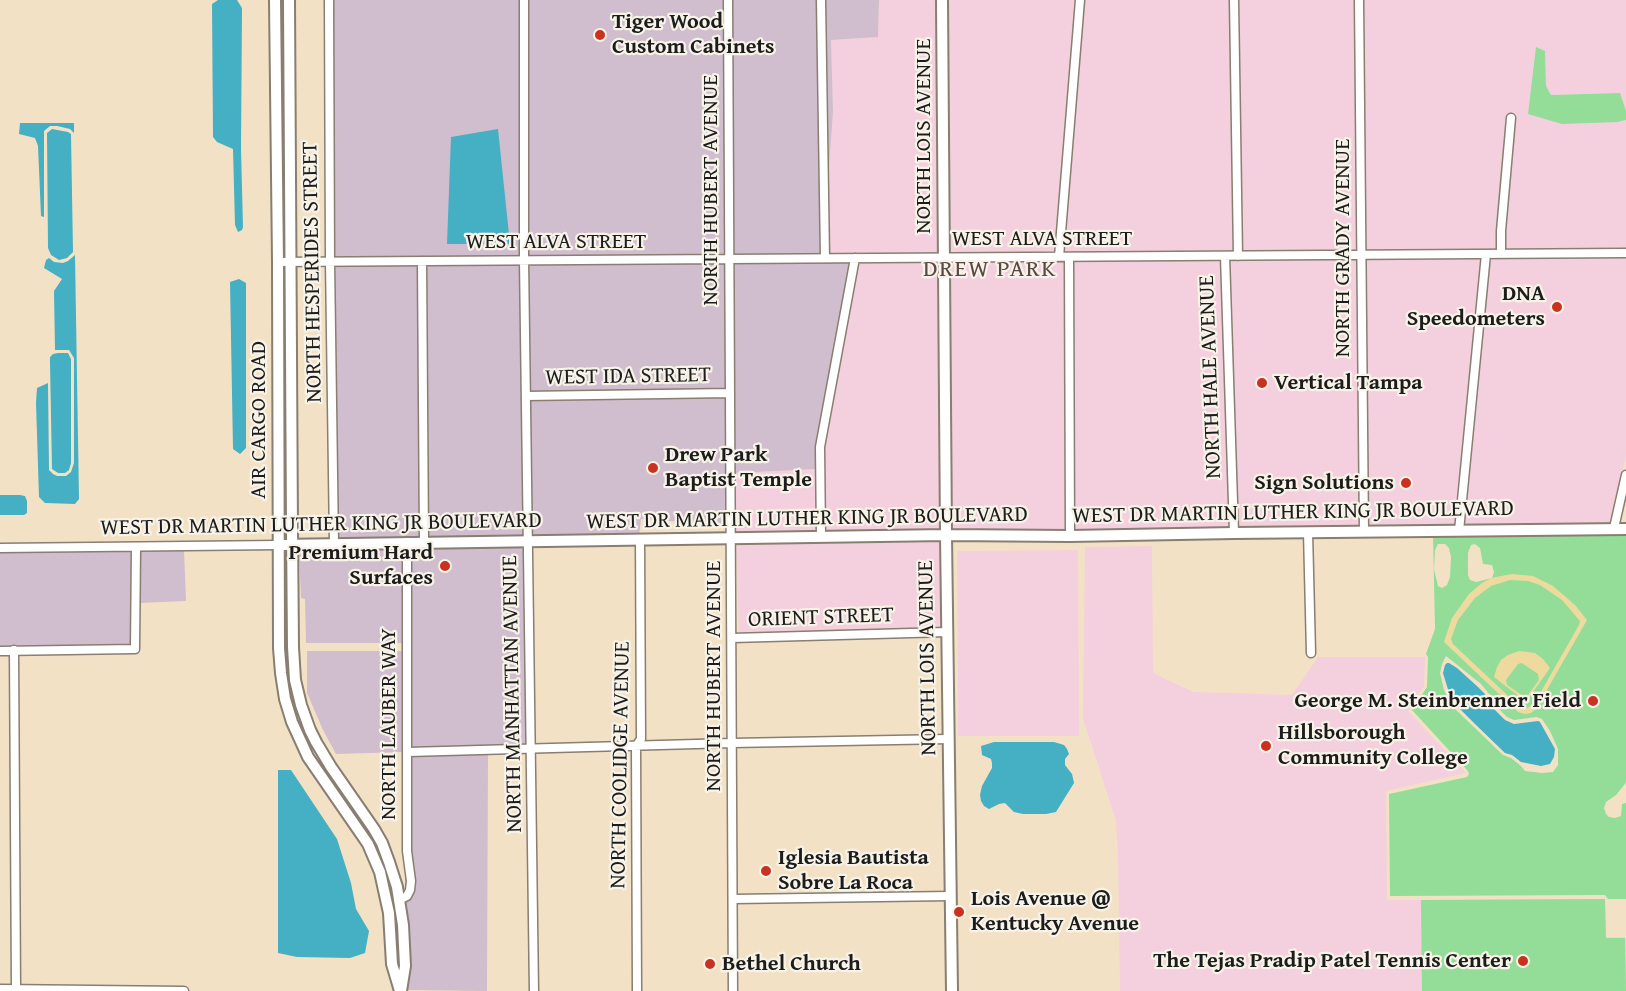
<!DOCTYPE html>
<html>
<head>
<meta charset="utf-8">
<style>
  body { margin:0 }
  canvas { display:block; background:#f3e1c6 }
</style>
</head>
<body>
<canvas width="1626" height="991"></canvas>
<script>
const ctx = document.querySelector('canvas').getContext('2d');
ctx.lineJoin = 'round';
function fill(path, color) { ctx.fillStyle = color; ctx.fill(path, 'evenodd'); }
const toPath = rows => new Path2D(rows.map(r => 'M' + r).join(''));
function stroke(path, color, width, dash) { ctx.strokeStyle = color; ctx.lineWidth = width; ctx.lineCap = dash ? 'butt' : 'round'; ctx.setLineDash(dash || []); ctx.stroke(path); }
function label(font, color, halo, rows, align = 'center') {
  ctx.font = font + ' "Gentium Book Plus",serif'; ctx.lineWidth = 4.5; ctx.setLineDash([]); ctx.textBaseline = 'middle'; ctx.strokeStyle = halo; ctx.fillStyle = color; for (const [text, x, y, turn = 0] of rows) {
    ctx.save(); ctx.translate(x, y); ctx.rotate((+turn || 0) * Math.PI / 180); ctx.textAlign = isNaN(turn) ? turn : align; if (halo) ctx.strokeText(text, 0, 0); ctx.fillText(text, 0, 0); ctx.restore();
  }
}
fill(toPath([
  [879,0,939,0,940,253,829,254,828,184,833,111,831,40,878,37],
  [946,0,1077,0,1056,253,947,253],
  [1084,0,1231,0,1235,252,1063,253],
  [1238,0,1356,0,1357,251,1242,252],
  [1363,0,1626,0,1626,111,1619,93,1551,95,1546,86,1545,51,1537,47,1528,114,1618,122,1626,120,1626,249,1504,250,1515,115,1508,113,1498,230,1497,250,1365,251],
  [1626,257,1626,455,1611,524,1463,527,1489,258],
  [1482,258,1456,527,1367,527,1365,259],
  [1358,259,1360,528,1237,529,1229,260],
  [1222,260,1230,529,1074,532,1073,261],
  [940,261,942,531,825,533,824,448,858,262],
  [947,261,1066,261,1066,532,949,531],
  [817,469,818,533,736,534,735,473],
  [942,539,944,628,739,634,736,542],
  [1152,546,1153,673,1193,692,1292,695,1318,657,1425,657,1424,686,1408,711,1466,773,1386,791,1387,900,1605,899,1606,937,1626,937,1626,991,1120,991,1118,854,1116,821,1083,718,1085,547],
  [1078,550,1079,736,958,736,957,551]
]), '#f4cfde');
fill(toPath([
  [333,0,521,0,520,257,333,258],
  [528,0,725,0,726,255,527,256],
  [732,0,818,0,822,254,733,255],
  [825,0,879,0,878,37,831,40,833,111,828,184],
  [851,262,817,469,735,473,733,264],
  [527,264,726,264,727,389,530,392],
  [419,265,420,538,338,540,333,266],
  [426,265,520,265,525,537,427,538],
  [727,397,728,525,641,519,639,536,532,537,530,400],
  [411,546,525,546,528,744,411,748],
  [404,547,404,643,306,643,305,599,301,598,299,548],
  [184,550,186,601,139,603,139,551],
  [132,551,131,645,0,646,0,552],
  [307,651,404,651,404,752,336,754,323,730,307,693],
  [488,753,487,991,405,990,405,847,411,847,411,756]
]), '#d0bdce');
fill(toPath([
  [1536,47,1545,51,1546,86,1551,95,1620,93,1626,111,1626,120,1618,122,1562,124,1528,114],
  [1626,533,1626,781,1625,784,1616,795,1606,802,1604,808,1606,814,1609,817,1615,818,1621,816,1622,804,1626,803,1626,899,1608,899,1605,895,1390,896,1389,794,1467,777,1469,774,1468,771,1412,710,1427,687,1428,657,1426,654,1435,629,1433,535],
  [1438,544,1445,544,1449,548,1451,557,1450,577,1447,585,1442,588,1438,586,1434,569,1435,550],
  [1475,544,1480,548,1483,564,1492,565,1494,572,1492,578,1476,582,1470,580,1468,575,1468,553,1471,545],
  [1446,656,1481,684,1490,695,1492,702,1507,717,1514,720,1537,717,1542,719,1550,731,1558,749,1558,765,1553,772,1542,773,1525,771,1521,766,1511,758,1503,755,1453,707,1444,690,1440,673,1442,664],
  [1605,899,1606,938,1625,938,1626,991,1422,991,1421,900]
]), '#93dd99');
fill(toPath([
  [1512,574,1533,576,1553,586,1575,605,1587,620,1536,709,1531,713,1525,714,1518,712,1444,642,1452,618,1469,594,1482,583,1491,578],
  [1510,580,1528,581,1540,585,1562,600,1580,621,1579,625,1534,704,1527,708,1521,708,1453,644,1451,639,1458,620,1475,598,1491,586],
  [1519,651,1535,653,1543,659,1550,668,1530,696,1530,702,1526,704,1522,702,1521,698,1494,677,1497,667,1501,660,1508,655],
  [1522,663,1538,674,1539,680,1528,695,1523,696,1507,685,1506,680,1518,664]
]), '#eeda9e');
fill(toPath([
  [218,0,237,0,242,8,241,149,243,227,242,230,238,232,235,225,233,149,217,142,213,137,212,4],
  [20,123,74,123,74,133,70,129,57,126,50,126,44,131,44,217,41,216,38,146,35,138,19,134],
  [52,129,68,132,71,134,73,252,67,258,59,260,51,255,48,248,47,133],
  [498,129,510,244,447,244,451,137],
  [75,255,79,499,75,504,45,503,39,497,36,403,37,388,48,383,49,470,53,474,57,476,66,476,71,472,74,463,74,358,69,350,55,350,54,291,62,279,44,268,46,260,49,258,54,262,63,263,68,261],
  [239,279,246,283,246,448,240,454,233,449,230,282],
  [58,353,68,353,71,359,71,463,69,470,65,473,58,473,52,469,50,362,50,357,53,354],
  [0,495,20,495,25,496,27,501,27,513,24,515,0,515],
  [1447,663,1449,663,1457,668,1478,687,1485,694,1489,704,1505,720,1514,724,1538,721,1540,722,1555,749,1554,757,1550,764,1541,766,1521,762,1512,755,1505,753,1475,724,1456,705,1450,696,1443,673,1445,665],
  [994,742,1054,742,1064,745,1067,749,1069,754,1065,759,1065,765,1072,774,1074,783,1056,812,1046,814,1023,814,1014,812,1005,803,999,804,989,809,984,806,981,801,980,795,982,786,992,768,992,763,991,759,982,755,981,746],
  [278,770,291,770,337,839,351,883,356,909,369,931,365,953,350,958,297,957,278,953]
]), '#45afc3');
const minor = toPath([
  [329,0,330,262,334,544],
  [524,0,524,260,534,991],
  [728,0,733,991],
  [821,0,825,258],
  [1234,0,1238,256],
  [1359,0,1364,532],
  [1501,254,1501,231,1511,118],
  [1225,256,1234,533],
  [1059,257,1080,0],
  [1069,257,1070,536],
  [422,261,424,542],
  [278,262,1626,253],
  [526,396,730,393],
  [1614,528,1626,475],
  [1459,531,1486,254],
  [1308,532,1311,653],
  [821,537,820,447,855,258],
  [0,548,279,545],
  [732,638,947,632],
  [14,650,16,989],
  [0,651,135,649,136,547],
  [408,752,732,743,949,739],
  [733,899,951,896],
  [399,900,407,896,410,890,411,881,407,851,407,542],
  [0,989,184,991],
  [637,991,636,746,641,739,640,540]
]);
const tertiary = toPath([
  [275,0,278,262,279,648,281,673,285,699,292,722,308,757,368,844,380,872,389,913,392,964,400,991],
  [289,0,292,528,293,647,295,680,301,705,310,730,316,742,331,767,374,829,382,843,389,862,397,887,403,925,405,966,401,991],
  [942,0,946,535,952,991],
  [279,545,946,535,1070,536,1234,533,1626,529]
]);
stroke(minor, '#887e71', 11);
stroke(tertiary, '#887e71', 14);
stroke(minor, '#fff', 8);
stroke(tertiary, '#fff', 10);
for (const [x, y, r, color] of [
  [600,35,6,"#c8321e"],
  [1557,307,6,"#c8321e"],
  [1262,383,6,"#c8321e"],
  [653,468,6,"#c8321e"],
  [1406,483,6,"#c8321e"],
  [445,566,6,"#c8321e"],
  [1593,701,6,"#c8321e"],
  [1266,746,6,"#c8321e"],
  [766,871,6,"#c8321e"],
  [959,912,6,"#c8321e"],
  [1523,961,6,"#c8321e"],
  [710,964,6,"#c8321e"]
]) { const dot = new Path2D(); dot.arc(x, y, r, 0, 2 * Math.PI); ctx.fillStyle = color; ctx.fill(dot); stroke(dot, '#f7f3e8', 2); }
label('bold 22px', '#1c1c1c', '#f7f3e8', [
  ["Tiger Wood",612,22],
  ["Custom Cabinets",612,47],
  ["DNA",1545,294,"right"],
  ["Speedometers",1545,319,"right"],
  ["Vertical Tampa",1274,383],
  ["Drew Park",665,455],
  ["Baptist Temple",665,480],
  ["Sign Solutions",1394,483,"right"],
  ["Premium Hard",433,553,"right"],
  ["Surfaces",433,578,"right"],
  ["George M. Steinbrenner Field",1581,701,"right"],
  ["Hillsborough",1278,733],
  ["Community College",1278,758],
  ["Iglesia Bautista",778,858],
  ["Sobre La Roca",778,883],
  ["Lois Avenue @",971,899],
  ["Kentucky Avenue",971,924],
  ["The Tejas Pradip Patel Tennis Center",1511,961,"right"],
  ["Bethel Church",722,964]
], 'left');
label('22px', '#1c1c1c', '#f7f3e8', [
  ["NORTH LOIS AVENUE",924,136,-90],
  ["NORTH HUBERT AVENUE",711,190,-90],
  ["WEST ALVA STREET",1042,239],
  ["WEST ALVA STREET",556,242],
  ["NORTH GRADY AVENUE",1343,248,-90],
  ["NORTH HESPERIDES STREET",313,272,-91],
  ["WEST IDA STREET",628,377,-1],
  ["NORTH HALE AVENUE",1211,377,-92],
  ["AIR CARGO ROAD",259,420,-90],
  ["WEST DR MARTIN LUTHER KING JR BOULEVARD",1293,513,-1],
  ["WEST DR MARTIN LUTHER KING JR BOULEVARD",807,519,-1],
  ["WEST DR MARTIN LUTHER KING JR BOULEVARD",321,525,-1],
  ["ORIENT STREET",821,618,-2],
  ["NORTH LOIS AVENUE",928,658,-91],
  ["NORTH HUBERT AVENUE",714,676,-90],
  ["NORTH MANHATTAN AVENUE",513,694,-91],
  ["NORTH LAUBER WAY",389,724,-90],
  ["NORTH COOLIDGE AVENUE",621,765,-89]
]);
ctx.letterSpacing = '1.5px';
label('24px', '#5a4746', '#f7f3e8', [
  ["DREW PARK",990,270]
]);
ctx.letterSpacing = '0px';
</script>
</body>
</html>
